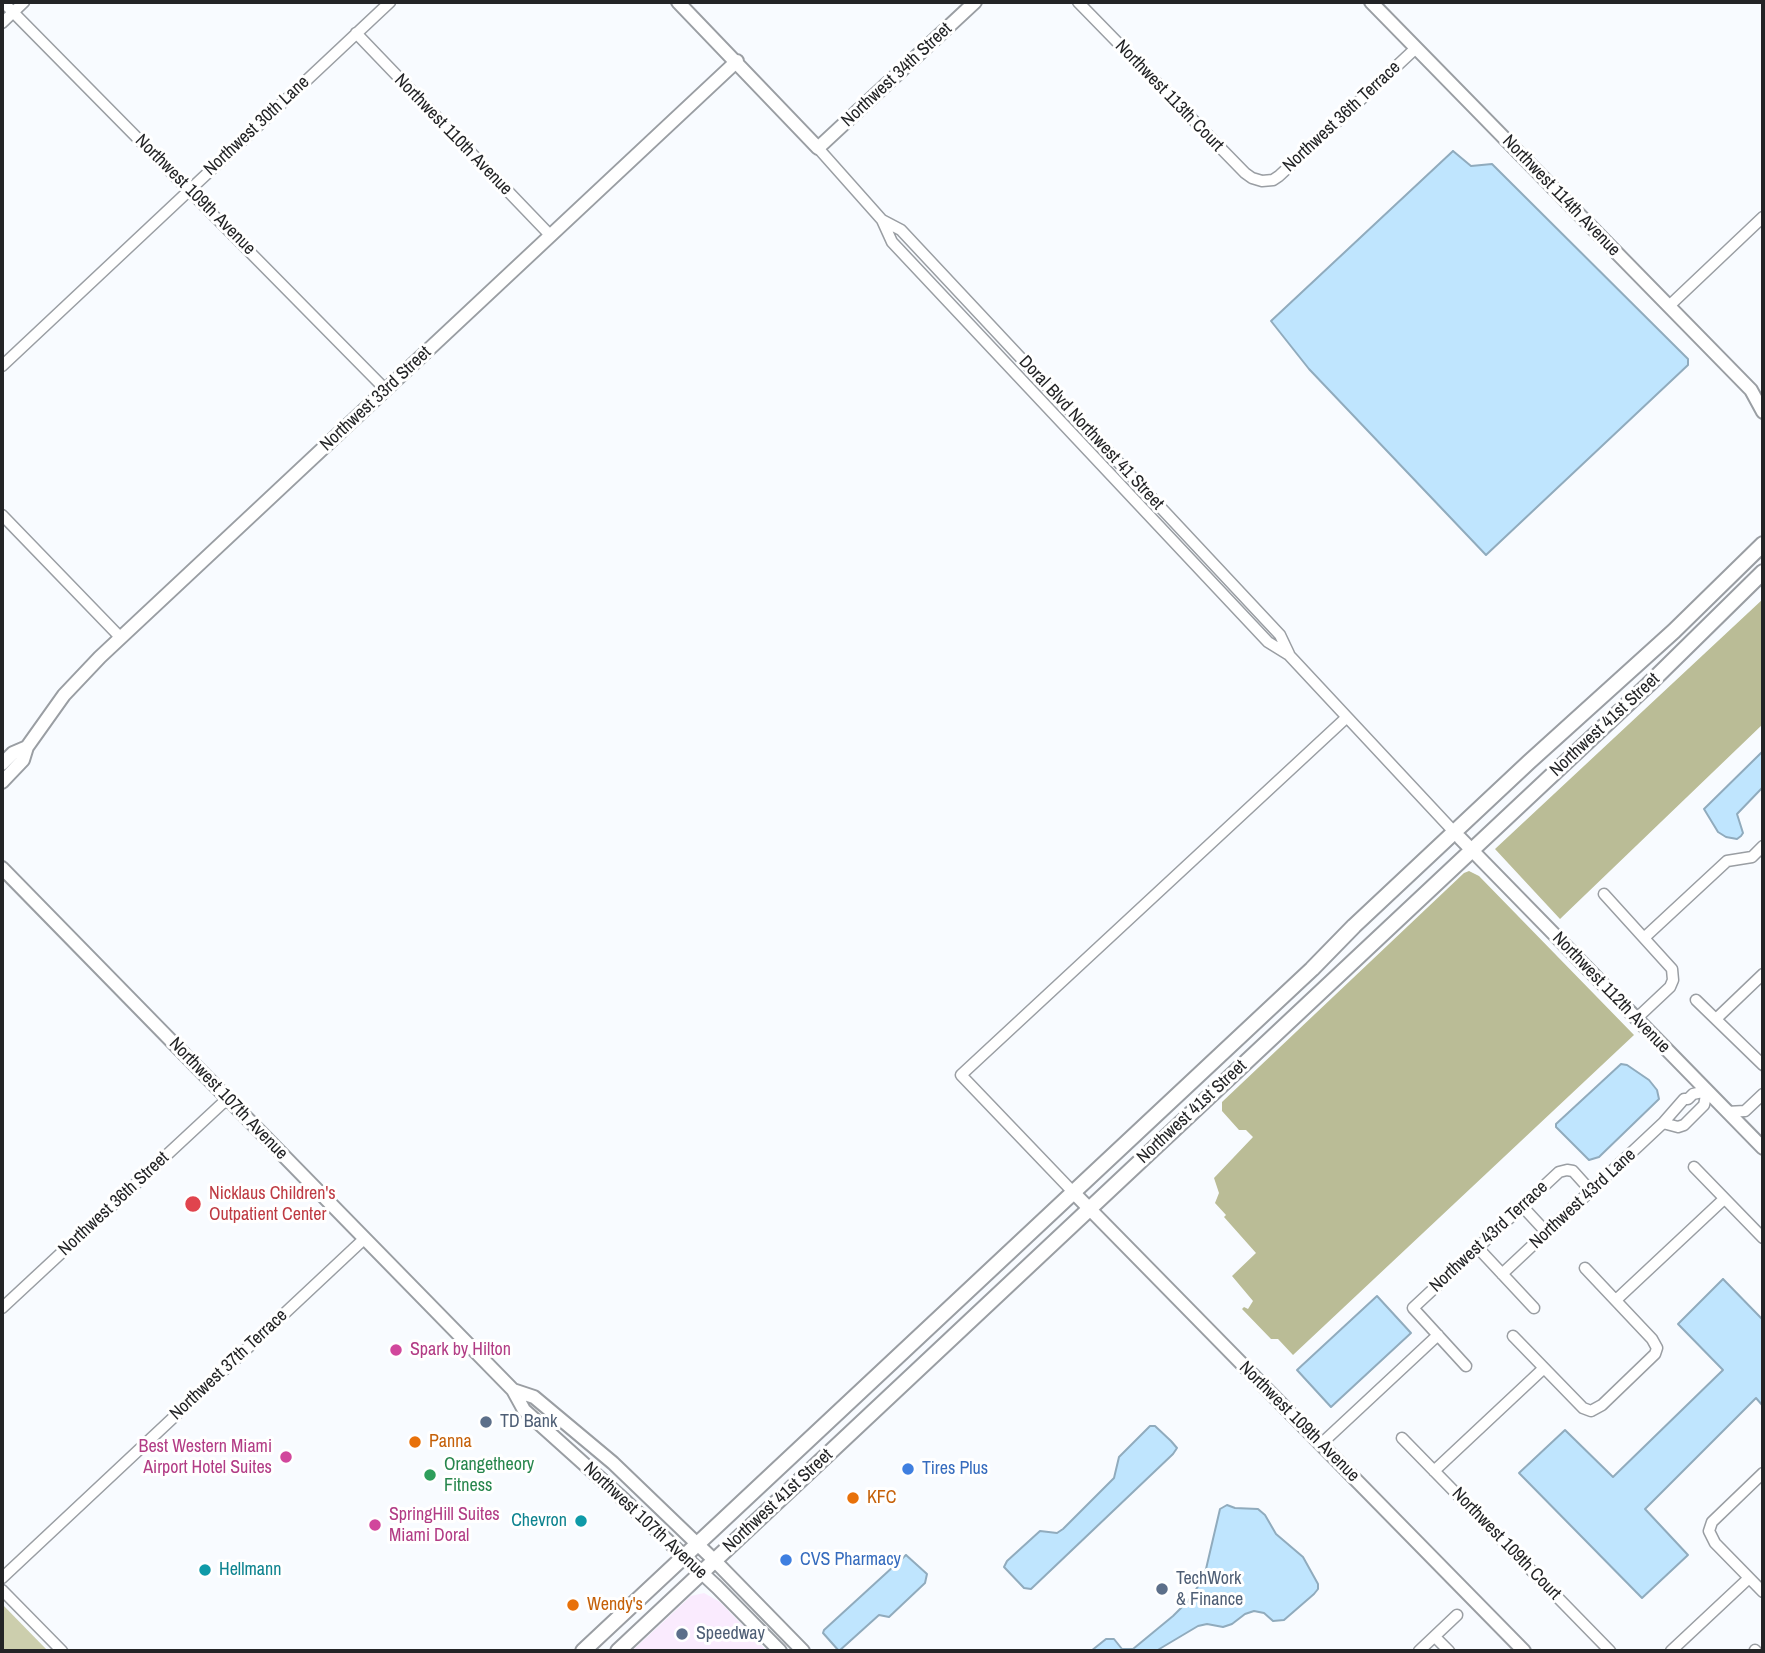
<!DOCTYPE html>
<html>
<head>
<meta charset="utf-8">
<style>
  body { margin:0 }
  #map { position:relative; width:1765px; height:1653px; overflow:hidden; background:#f8fbff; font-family:"Archivo Narrow",sans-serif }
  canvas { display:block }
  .frame { position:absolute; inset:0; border:4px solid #232426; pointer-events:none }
</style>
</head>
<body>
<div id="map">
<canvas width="1765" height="1653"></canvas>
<div class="frame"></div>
</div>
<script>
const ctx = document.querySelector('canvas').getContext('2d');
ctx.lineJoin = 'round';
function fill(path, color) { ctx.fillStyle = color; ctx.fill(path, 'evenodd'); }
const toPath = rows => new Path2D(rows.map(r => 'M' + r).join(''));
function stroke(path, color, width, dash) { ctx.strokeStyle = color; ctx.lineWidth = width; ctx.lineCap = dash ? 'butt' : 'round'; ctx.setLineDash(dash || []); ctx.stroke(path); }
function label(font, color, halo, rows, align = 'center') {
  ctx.font = font + ' "Archivo Narrow",sans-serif'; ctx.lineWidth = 6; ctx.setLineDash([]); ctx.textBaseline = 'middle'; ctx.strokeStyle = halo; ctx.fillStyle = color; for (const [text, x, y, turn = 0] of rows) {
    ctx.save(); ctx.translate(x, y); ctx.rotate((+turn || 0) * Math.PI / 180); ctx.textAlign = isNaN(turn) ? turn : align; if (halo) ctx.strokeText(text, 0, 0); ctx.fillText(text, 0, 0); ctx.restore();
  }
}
fill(toPath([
  [704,1593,720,1602,767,1651,632,1651,691,1596]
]), '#faebfe');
fill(toPath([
  [2,1604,48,1651,2,1651]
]), '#cccead');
fill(toPath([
  [1763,599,1763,724,1560,919,1495,849],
  [1469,871,1479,876,1634,1035,1293,1355,1278,1339,1271,1339,1242,1309,1244,1307,1248,1309,1253,1301,1232,1276,1256,1253,1224,1217,1226,1215,1215,1203,1219,1193,1214,1178,1253,1137,1246,1130,1239,1130,1222,1111,1222,1102,1464,873]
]), '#babc96');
const water = toPath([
  [1453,151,1471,166,1492,164,1688,359,1688,365,1486,555,1309,369,1271,321,1453,151],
  [1763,751,1763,787,1737,814,1743,833,1741,836,1737,839,1726,837,1718,832,1704,809,1763,751],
  [1621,1064,1627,1065,1649,1080,1657,1090,1659,1099,1599,1157,1589,1160,1556,1127,1556,1124,1621,1064],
  [1723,1279,1763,1320,1763,1406,1756,1398,1645,1509,1688,1555,1642,1598,1519,1473,1565,1430,1613,1477,1723,1370,1678,1324,1723,1279],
  [1377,1296,1411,1333,1331,1407,1297,1370,1377,1296],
  [1150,1426,1155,1426,1171,1441,1177,1448,1173,1454,1031,1589,1024,1588,1004,1567,1007,1561,1040,1531,1057,1533,1063,1529,1114,1478,1119,1457,1150,1426],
  [1227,1505,1235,1508,1258,1509,1265,1515,1276,1534,1303,1557,1318,1584,1318,1589,1314,1594,1284,1620,1273,1621,1264,1613,1254,1611,1245,1614,1232,1624,1223,1627,1207,1624,1198,1626,1156,1651,1091,1651,1106,1639,1114,1639,1122,1649,1133,1649,1173,1616,1188,1601,1199,1585,1206,1569,1220,1509,1227,1505],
  [906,1555,927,1574,925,1583,889,1617,879,1615,839,1651,823,1633,824,1630,906,1555]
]);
fill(water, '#bfe5fe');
stroke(water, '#90abbd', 2);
const minor = toPath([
  [3,2,386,390],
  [1078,2,1245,173,1252,178,1262,181,1273,180,1279,176,1416,48],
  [2,23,24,2],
  [356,33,550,235],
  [818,148,882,220,892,242,1268,642,1289,655,1457,835],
  [882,220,901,230,1280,635,1289,654],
  [1669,306,1763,217],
  [2,366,390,2],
  [2,515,121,638],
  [1604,894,1672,969,1673,980,1670,987,1637,1018],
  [1645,937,1727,861,1752,857,1763,846],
  [1696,1000,1763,1065],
  [1717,1018,1763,974],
  [1727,1112,1745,1111,1763,1094],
  [1694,1167,1763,1238],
  [1074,1193,961,1075,1346,718],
  [1522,1206,1547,1233],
  [1478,1248,1534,1308],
  [1502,1274,1663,1123,1684,1099,1688,1099,1693,1094,1707,1091,1704,1105,1684,1125,1678,1127,1663,1123],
  [1616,1300,1724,1199],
  [2,1308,227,1099],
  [1513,1336,1583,1408,1591,1411,1602,1405,1655,1354,1657,1348,1652,1339,1585,1268],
  [1466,1366,1413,1308,1559,1172,1567,1170,1573,1171,1591,1191],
  [1402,1438,1610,1651],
  [1321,1444,1438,1335],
  [1434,1471,1544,1368],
  [1763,1473,1712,1522,1709,1531,1715,1543,1763,1592],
  [2,1578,364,1239],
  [2,1590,62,1651],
  [1435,1637,1449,1651],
  [1755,1650,1756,1651],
  [1419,1651,1457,1615],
  [1671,1651,1749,1578]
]);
const tertiary = toPath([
  [678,2,818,148,975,2],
  [1371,2,1751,390,1763,412],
  [2,764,13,753,27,747],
  [2,782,23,760,27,747,64,695,100,657,737,61],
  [1460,838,1763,1148],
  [1074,1193,1524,1651]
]);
const secondary = toPath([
  [2,868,513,1390,524,1410,622,1498,717,1587,780,1651],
  [513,1390,534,1397,613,1463,715,1561,803,1651]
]);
const primary = toPath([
  [583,1651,1312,969,1354,926,1529,762,1674,631,1763,544],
  [618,1651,1648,685,1763,572]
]);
stroke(minor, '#9a9ea3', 13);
stroke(tertiary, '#9a9ea3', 16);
stroke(secondary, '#9a9ea3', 16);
stroke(primary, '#9a9ea3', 18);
stroke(minor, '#fff', 10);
stroke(tertiary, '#fff', 12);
stroke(secondary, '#fff', 12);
stroke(primary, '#fff', 14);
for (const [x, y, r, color] of [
  [193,1204,9,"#e0444e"],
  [396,1350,7,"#d1479c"],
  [486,1422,7,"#5c6f8a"],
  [415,1442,7,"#e8710a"],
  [286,1457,7,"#d1479c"],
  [908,1469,7,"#3f7fe0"],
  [430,1475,7,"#2e9e5b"],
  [853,1498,7,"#e8710a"],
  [581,1521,7,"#0f9aa8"],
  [375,1525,7,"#d1479c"],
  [786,1560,7,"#3f7fe0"],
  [205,1570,7,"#0f9aa8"],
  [1162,1589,7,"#5c6f8a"],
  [573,1605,7,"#e8710a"],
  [682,1634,7,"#5c6f8a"]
]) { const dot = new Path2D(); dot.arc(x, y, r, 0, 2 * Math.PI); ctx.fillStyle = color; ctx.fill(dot); stroke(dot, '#fff', 2.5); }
label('18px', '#232426', '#fff', [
  ["Northwest 34th Street",897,75,-43],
  ["Northwest 113th Court",1169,96,46],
  ["Northwest 36th Terrace",1342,117,-43],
  ["Northwest 30th Lane",257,126,-43],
  ["Northwest 110th Avenue",453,135,46],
  ["Northwest 109th Avenue",195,195,45],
  ["Northwest 114th Avenue",1561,196,46],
  ["Northwest 33rd Street",376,399,-43],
  ["Doral Blvd Northwest 41 Street",1091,433,47],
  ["Northwest 41st Street",1605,725,-43],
  ["Northwest 112th Avenue",1611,993,46],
  ["Northwest 107th Avenue",228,1099,46],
  ["Northwest 41st Street",1192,1112,-43],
  ["Northwest 43rd Lane",1583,1199,-43],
  ["Northwest 36th Street",114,1204,-43],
  ["Northwest 43rd Terrace",1489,1237,-43],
  ["Northwest 37th Terrace",229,1365,-43],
  ["Northwest 109th Avenue",1299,1422,45],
  ["Northwest 41st Street",778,1501,-43],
  ["Northwest 107th Avenue",645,1521,43],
  ["Northwest 109th Court",1506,1544,46]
]);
label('18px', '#be3a42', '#fff', [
  ["Nicklaus Children's",209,1194],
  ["Outpatient Center",209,1215]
], 'left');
label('18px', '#b23c85', '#fff', [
  ["Spark by Hilton",410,1350],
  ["Best Western Miami",272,1447,"right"],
  ["Airport Hotel Suites",272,1468,"right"],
  ["SpringHill Suites",389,1515],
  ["Miami Doral",389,1536]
], 'left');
label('18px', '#4e5e75', '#fff', [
  ["TD Bank",500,1422],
  ["TechWork",1176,1579],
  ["& Finance",1176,1600],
  ["Speedway",696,1634]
], 'left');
label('18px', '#c56008', '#fff', [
  ["Panna",429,1442],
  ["KFC",867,1498],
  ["Wendy's",587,1605]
], 'left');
label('18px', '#27864d', '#fff', [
  ["Orangetheory",444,1465],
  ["Fitness",444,1486]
], 'left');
label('18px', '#366cbe', '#fff', [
  ["Tires Plus",922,1469],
  ["CVS Pharmacy",800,1560]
], 'left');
label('18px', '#0d838f', '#fff', [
  ["Chevron",567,1521],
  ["Hellmann",219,1570,"left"]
], 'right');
</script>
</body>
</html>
